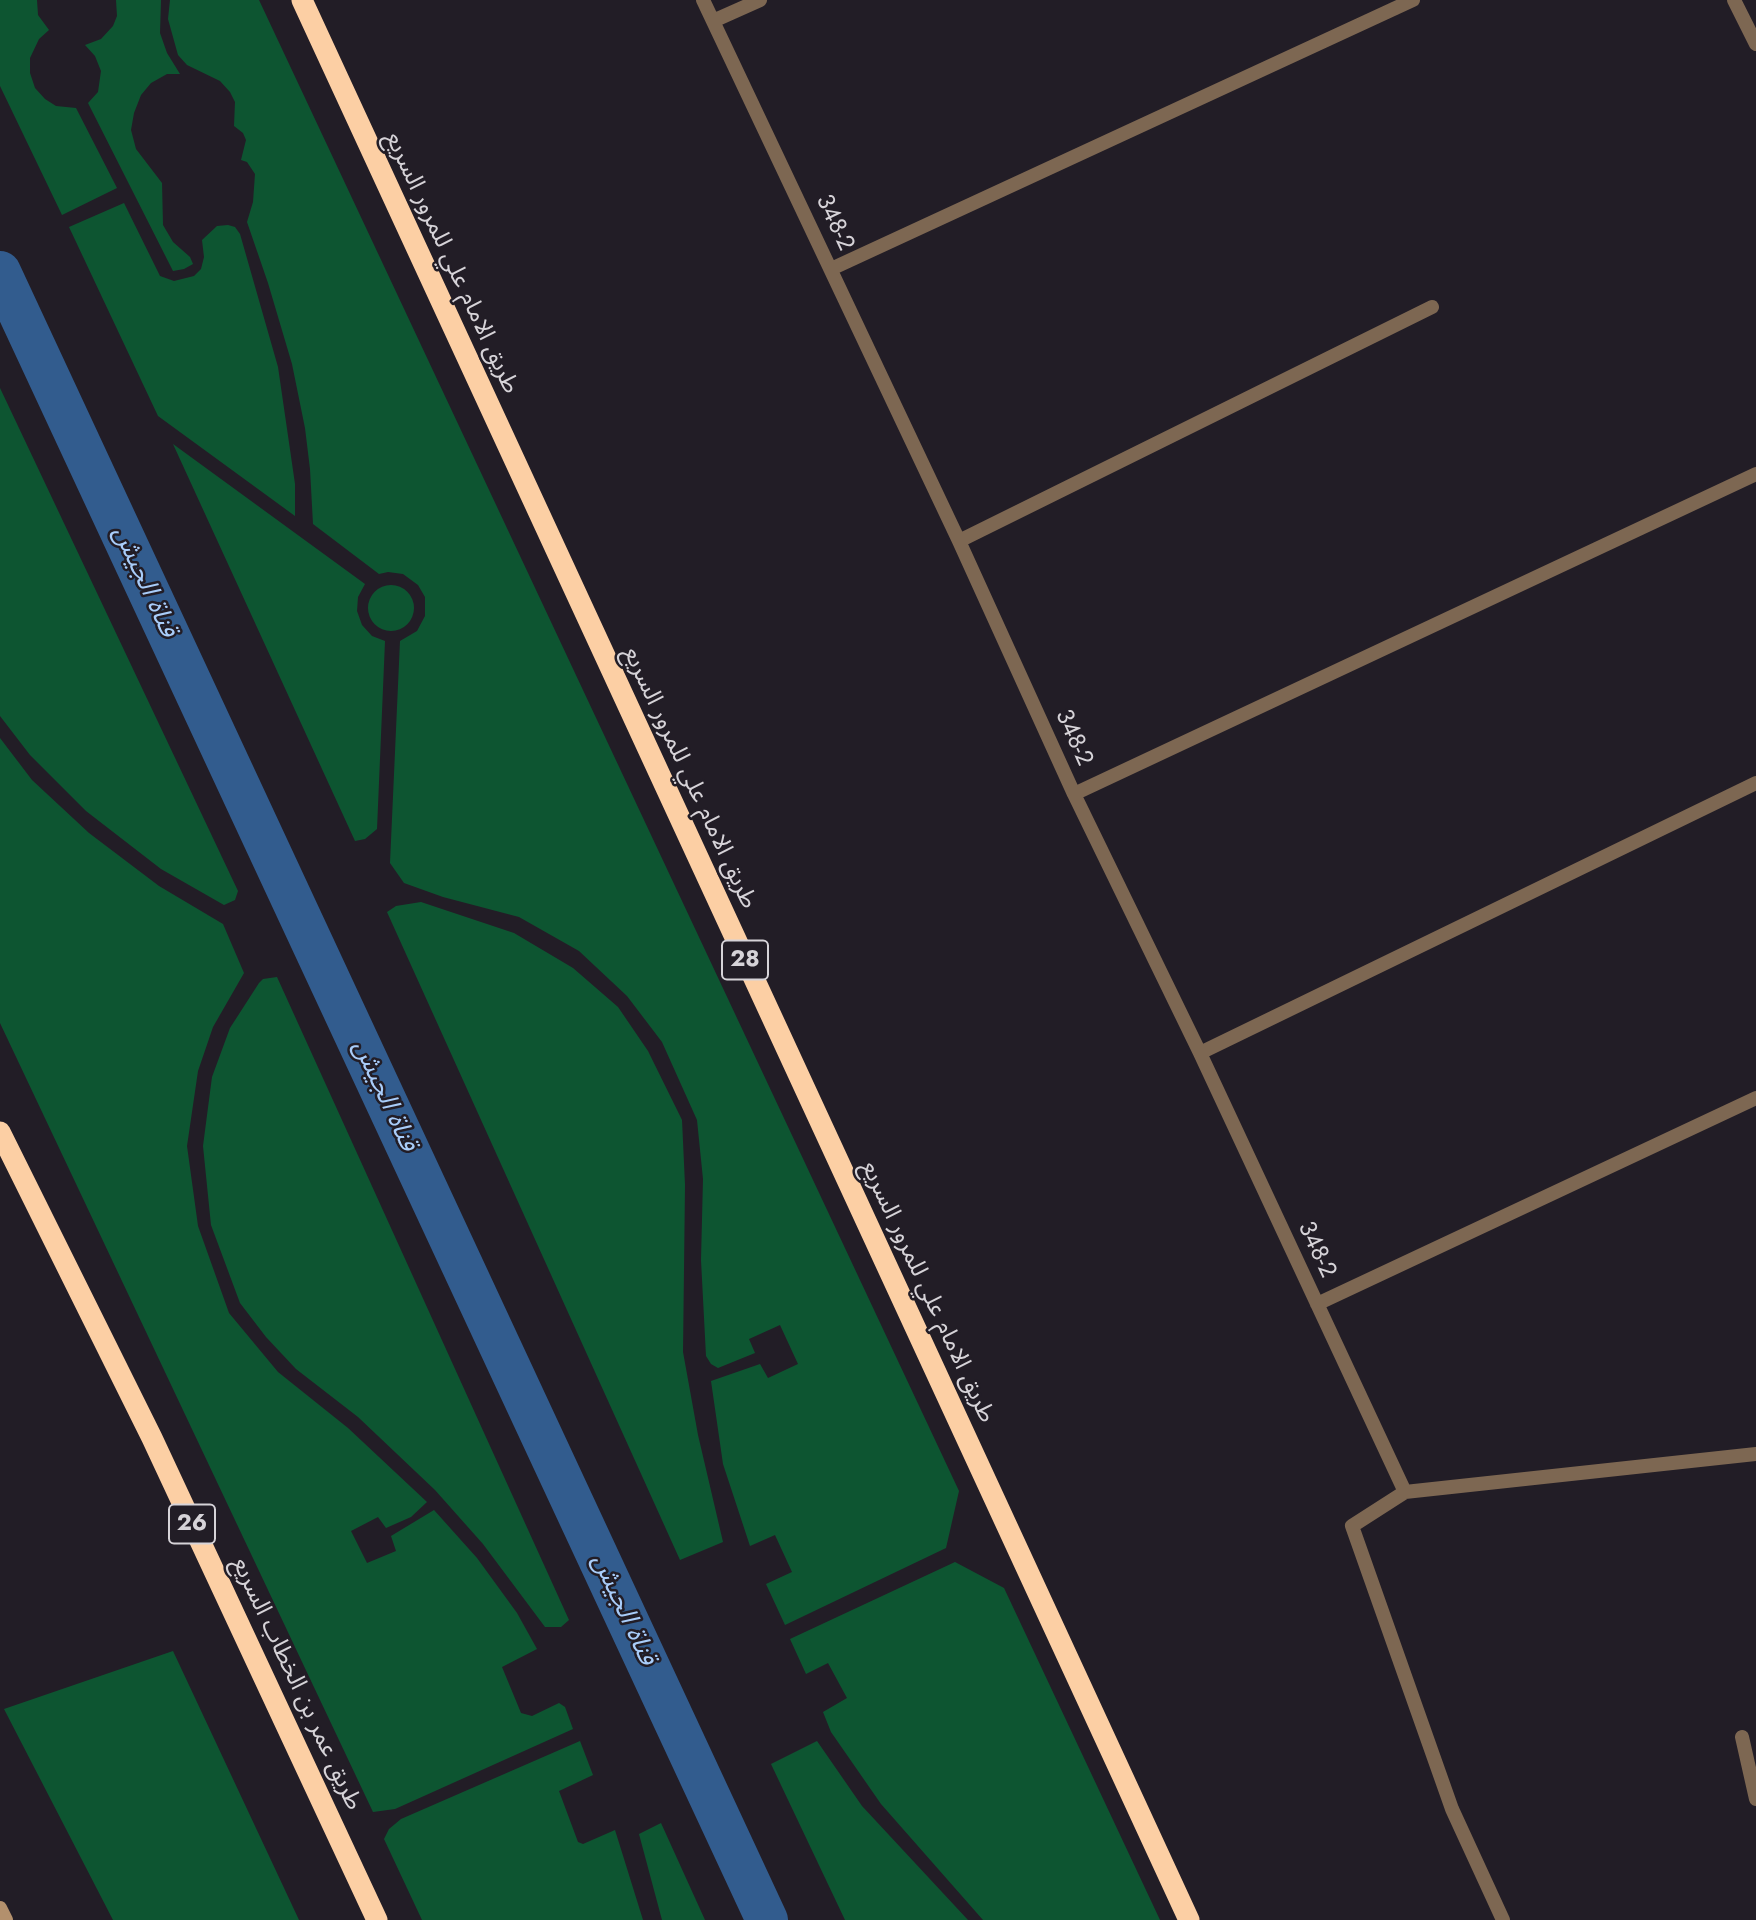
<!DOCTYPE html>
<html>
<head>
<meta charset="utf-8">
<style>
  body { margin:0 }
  canvas { display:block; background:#221d26 }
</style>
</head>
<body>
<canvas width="1756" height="1920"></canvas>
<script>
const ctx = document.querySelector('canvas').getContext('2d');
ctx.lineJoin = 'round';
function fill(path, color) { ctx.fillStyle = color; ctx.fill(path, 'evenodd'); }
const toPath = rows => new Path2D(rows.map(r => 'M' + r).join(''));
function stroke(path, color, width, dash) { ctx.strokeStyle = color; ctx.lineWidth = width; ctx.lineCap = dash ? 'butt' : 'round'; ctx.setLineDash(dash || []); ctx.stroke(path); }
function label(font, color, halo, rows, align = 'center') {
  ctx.font = font + ' Jost,"Noto Sans Arabic",sans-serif'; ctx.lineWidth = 5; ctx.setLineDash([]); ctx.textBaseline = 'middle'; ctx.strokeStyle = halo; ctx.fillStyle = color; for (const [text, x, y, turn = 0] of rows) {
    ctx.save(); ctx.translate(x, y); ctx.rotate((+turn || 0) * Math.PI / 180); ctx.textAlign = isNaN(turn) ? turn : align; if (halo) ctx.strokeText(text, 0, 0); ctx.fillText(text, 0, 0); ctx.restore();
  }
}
fill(toPath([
  [0,0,37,0,38,15,49,30,39,39,30,58,30,73,35,88,45,99,56,106,76,108,117,188,62,215,0,86],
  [116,0,161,0,160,33,167,53,180,74,167,74,151,83,141,95,134,113,131,130,136,149,162,183,163,225,173,242,190,257,193,264,184,269,173,271,88,103,98,92,101,71,95,56,85,45,101,39,113,26,117,16],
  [170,0,259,0,959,1491,946,1548,785,1625,766,1584,792,1572,775,1535,750,1546,723,1464,711,1381,760,1364,768,1378,798,1364,780,1325,749,1339,755,1353,718,1368,711,1364,706,1356,701,1260,703,1179,697,1120,662,1042,627,996,579,951,519,917,443,897,404,883,390,863,400,641,417,631,425,616,425,597,418,585,403,574,388,572,379,574,313,524,310,469,305,428,292,364,268,283,247,222,253,202,255,174,247,162,241,160,246,140,243,133,234,126,235,102,230,92,220,81,187,65,178,55,168,19],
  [124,203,160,276,174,281,194,276,201,269,204,257,202,240,217,226,228,225,235,227,240,234,278,367,295,484,295,516,158,416,69,227],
  [0,388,238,891,235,900,224,905,161,869,86,811,30,755,0,716],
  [173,444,365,584,358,597,357,611,362,625,372,636,385,641,377,829,365,839,355,841],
  '368 608a23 23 0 1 1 46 0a23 23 0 1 1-46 0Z',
  [0,738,32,780,89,833,159,886,223,924,244,973,213,1027,198,1071,187,1146,198,1226,229,1313,278,1372,348,1428,427,1502,411,1517,386,1528,378,1517,351,1531,367,1563,396,1551,391,1536,434,1510,477,1558,517,1613,537,1649,502,1667,521,1713,532,1716,559,1703,565,1707,573,1729,395,1809,373,1812,0,1023],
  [421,902,514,933,573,968,618,1007,648,1051,682,1120,685,1185,683,1352,698,1435,723,1542,680,1560,387,912,396,906],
  [277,977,569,1620,561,1627,545,1627,483,1544,435,1490,358,1417,296,1369,266,1337,240,1303,211,1225,203,1146,212,1077,230,1028,259,983,263,979],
  [955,1562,1004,1588,1160,1920,983,1920,881,1804,831,1732,823,1712,847,1698,828,1663,806,1674,790,1639],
  [173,1651,299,1920,113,1920,4,1709],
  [580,1741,593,1775,559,1791,578,1842,583,1844,615,1830,643,1920,422,1920,384,1839,389,1829,401,1819],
  [817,1741,862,1806,968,1920,845,1920,771,1764],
  [661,1823,705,1920,662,1920,639,1834]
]), '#0d5531');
stroke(toPath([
  [0,272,767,1920]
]), '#325c8e', 42);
stroke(toPath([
  [703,0,959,541,1074,794,1200,1053,1405,1492],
  [1734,0,1756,44],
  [713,21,760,0],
  [831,269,1413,0],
  [959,541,1432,307],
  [1074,794,1756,474],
  [1200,1053,1756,783],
  [1317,1304,1756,1098],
  [1742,1737,1756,1799],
  [1503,1920,1452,1809,1352,1526,1405,1492,1756,1454]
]), '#7d6752', 14);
stroke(toPath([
  [0,1908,6,1920]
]), '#b3906d', 14);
stroke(toPath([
  [302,0,1189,1920],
  [0,1132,152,1438,377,1920]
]), '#fccfa4', 21);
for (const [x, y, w] of [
  [745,960,46],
  [192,1524,46]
]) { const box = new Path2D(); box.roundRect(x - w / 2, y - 19.5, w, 39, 5); ctx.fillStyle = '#221d26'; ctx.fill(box); stroke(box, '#d6d3d8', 2); }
label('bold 23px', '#d6d3d8', null, [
  ["28",745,960],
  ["26",192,1524]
]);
label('24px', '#d6d3d8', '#221d26', [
  ["348-2",834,223,65],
  ["طريق الامام علي للمرور السريع",451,263,65],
  ["348-2",1073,738,66],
  ["طريق الامام علي للمرور السريع",689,778,65],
  ["348-2",1316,1250,65],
  ["طريق الامام علي للمرور السريع",927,1292,65],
  ["طريق عمر بن الخطاب السريع",296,1684,65]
]);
label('italic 26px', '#a9cdfa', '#221d26', [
  ["قناة الجيش",144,582,65],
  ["قناة الجيش",384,1096,65],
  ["قناة الجيش",623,1610,65]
]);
</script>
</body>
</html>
